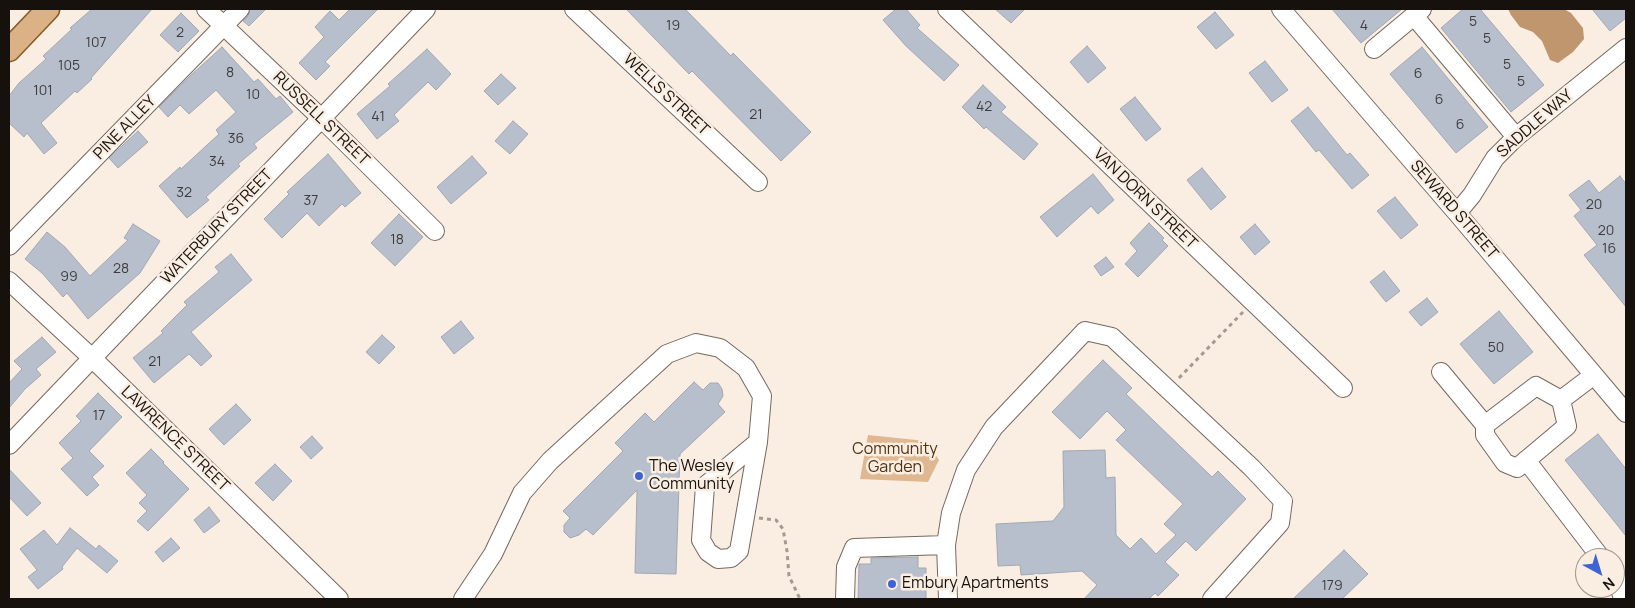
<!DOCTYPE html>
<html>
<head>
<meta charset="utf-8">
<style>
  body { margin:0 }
  #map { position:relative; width:1635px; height:608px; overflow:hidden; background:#faede1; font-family:Manrope,sans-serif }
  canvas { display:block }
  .frame { position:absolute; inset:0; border:10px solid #16110d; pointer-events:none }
  .north { position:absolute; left:1575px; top:548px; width:50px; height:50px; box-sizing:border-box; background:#faede1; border:1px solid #9f958c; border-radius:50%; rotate:141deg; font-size:14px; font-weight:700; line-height:20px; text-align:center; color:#16110d }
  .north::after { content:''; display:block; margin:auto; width:18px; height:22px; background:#3e63d5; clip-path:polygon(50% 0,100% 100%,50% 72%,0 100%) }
</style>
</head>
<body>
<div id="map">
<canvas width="1635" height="608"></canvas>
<div class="frame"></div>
<div class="north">N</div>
</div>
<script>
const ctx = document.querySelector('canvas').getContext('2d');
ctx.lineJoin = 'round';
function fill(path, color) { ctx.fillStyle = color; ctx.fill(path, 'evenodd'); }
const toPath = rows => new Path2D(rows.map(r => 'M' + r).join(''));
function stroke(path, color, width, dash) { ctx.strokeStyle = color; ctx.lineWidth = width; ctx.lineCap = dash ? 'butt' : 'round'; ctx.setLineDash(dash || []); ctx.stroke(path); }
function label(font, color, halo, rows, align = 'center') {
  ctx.font = font + ' Manrope,sans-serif'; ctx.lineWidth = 5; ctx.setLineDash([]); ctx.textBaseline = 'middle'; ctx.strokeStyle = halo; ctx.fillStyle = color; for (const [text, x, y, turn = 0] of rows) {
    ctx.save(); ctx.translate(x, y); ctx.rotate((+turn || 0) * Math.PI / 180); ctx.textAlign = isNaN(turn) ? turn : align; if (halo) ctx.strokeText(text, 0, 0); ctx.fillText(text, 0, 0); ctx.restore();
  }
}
fill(toPath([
  [868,435,926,441,939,460,928,482,860,479]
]), '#dfb892');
fill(toPath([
  [1508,9,1564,9,1571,13,1583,28,1584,39,1573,52,1558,63,1550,60,1542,41,1533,32,1520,27,1511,15]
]), '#bf966e');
const building = toPath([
  [92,9,152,9,91,78,92,79,77,93,75,91,41,123,57,143,44,154,27,133,24,137,9,123,9,96,19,83,46,59,43,56,72,29,70,28,92,9],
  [250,9,266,9,249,26,243,21,248,16,250,9],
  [350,9,378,9,325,62,330,66,316,80,299,63,324,37,315,27,330,11,339,20,350,9],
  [626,9,685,9,731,56,733,53,811,132,781,161,692,71,689,74,626,9],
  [896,9,906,9,920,25,917,28,959,65,944,81,906,46,883,20,896,9],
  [995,9,1025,9,1011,23,995,9],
  [1332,9,1402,9,1361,43,1332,9],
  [1463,9,1480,9,1544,85,1511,112,1441,28,1463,9],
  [1592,9,1626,9,1626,18,1610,31,1592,9],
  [1215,12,1234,35,1216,49,1197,27,1215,12],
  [181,13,199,31,178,52,160,35,181,13],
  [1087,46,1106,68,1088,83,1070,62,1087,46],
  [222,47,254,82,258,79,276,99,280,96,293,112,254,144,257,148,238,164,240,166,206,197,209,200,187,218,159,186,180,167,181,169,219,134,216,130,236,112,216,90,189,114,180,105,168,117,159,107,190,76,222,47],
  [1422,47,1488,127,1456,153,1390,74,1422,47],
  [427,49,451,74,436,90,428,82,394,115,399,121,377,139,357,114,390,86,388,84,427,49],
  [1265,61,1288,90,1272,102,1249,73,1265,61],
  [501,74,516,88,498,105,484,91,501,74],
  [983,85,1006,107,1001,112,1038,144,1024,160,986,127,984,129,962,107,983,85],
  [1135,97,1161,129,1146,141,1120,109,1135,97],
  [1308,107,1347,155,1350,153,1369,175,1352,189,1319,150,1316,152,1291,121,1308,107],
  [513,121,528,134,510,154,495,141,513,121],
  [138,131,148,142,118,168,109,158,138,131],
  [328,154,361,193,345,207,342,204,319,226,307,213,282,238,264,219,289,194,287,192,328,154],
  [472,156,487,173,451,204,437,187,472,156],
  [1202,168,1226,197,1211,210,1187,180,1202,168],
  [1093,174,1114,200,1098,214,1091,206,1057,237,1040,217,1093,174],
  [1620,176,1626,184,1626,307,1584,255,1597,245,1574,216,1581,210,1569,195,1589,180,1599,193,1620,176],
  [1395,197,1418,225,1401,239,1377,211,1395,197],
  [399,214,423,237,395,266,371,243,399,214],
  [1149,223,1164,238,1162,240,1168,246,1138,277,1125,264,1137,251,1130,243,1149,223],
  [133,224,160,241,140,273,88,319,67,293,63,297,42,273,25,259,47,232,65,247,90,276,128,240,124,238,133,224],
  [1255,224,1270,242,1255,255,1240,237,1255,224],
  [231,254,252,280,191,332,212,356,201,366,189,354,154,383,133,358,163,333,161,331,187,305,184,302,219,272,215,267,231,254],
  [1106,257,1114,267,1101,276,1094,266,1106,257],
  [1384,271,1400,291,1386,302,1370,282,1384,271],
  [1427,298,1438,312,1421,326,1409,312,1427,298],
  [1499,311,1533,352,1494,384,1460,344,1499,311],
  [461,321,474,338,454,354,441,337,461,321],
  [382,335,395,347,379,364,366,352,382,335],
  [42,337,56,352,36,369,41,375,25,389,9,408,9,383,22,369,14,361,42,337],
  [1103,360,1132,388,1126,394,1212,477,1218,471,1246,499,1196,551,1186,541,1165,562,1179,575,1158,596,1155,593,1149,599,1084,599,1097,585,1082,571,1021,575,1020,565,998,566,996,524,1053,521,1064,507,1063,451,1105,450,1106,478,1115,477,1116,535,1130,549,1141,538,1156,554,1176,535,1164,524,1183,504,1116,440,1126,430,1107,411,1080,439,1052,412,1103,360],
  [694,382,703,390,710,383,718,383,722,389,723,396,718,404,725,412,680,454,676,574,635,573,637,490,593,535,586,529,579,535,570,538,564,532,564,525,570,518,563,511,623,451,615,443,645,413,654,422,694,382],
  [98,393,122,417,89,451,104,466,92,477,99,485,87,496,61,469,73,458,59,443,81,421,76,416,98,393],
  [236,404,251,420,224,445,209,429,236,404],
  [1598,434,1626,469,1626,536,1565,460,1598,434],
  [312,436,323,448,311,459,300,447,312,436],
  [151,449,164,462,163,463,189,489,148,531,137,521,147,511,139,503,147,495,126,473,151,449],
  [275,464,292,481,273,501,255,483,275,464],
  [9,469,41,503,27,516,9,497,9,469],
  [209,507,220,521,204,533,194,520,209,507],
  [70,528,96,549,99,545,118,561,107,573,77,548,62,567,63,569,38,589,28,577,37,570,20,549,44,530,57,545,70,528],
  [171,538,180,548,163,562,155,552,171,538],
  [1344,550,1368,574,1342,599,1293,599,1344,550],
  [918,557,918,568,926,568,926,599,858,599,859,564,871,564,871,558,918,557]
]);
fill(building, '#b7becc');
stroke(building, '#a1a8b5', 1);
const minor = toPath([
  [206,9,321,118,435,231],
  [574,9,758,182],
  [947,9,1343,388],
  [1281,9,1457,213,1626,413],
  [1414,16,1516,137],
  [1374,49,1422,9],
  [1457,213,1472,195,1495,158,1516,137,1626,48],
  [9,246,240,9],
  [9,281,92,358,339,599],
  [1441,372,1485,425,1485,435,1505,463,1517,468,1567,426,1561,400,1536,386,1485,425],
  [1561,400,1594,375],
  [9,445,426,9],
  [1526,460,1601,558],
  [1615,575,1617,579,1623,599],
  [463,599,493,554,522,493,550,461,667,354,696,343,720,348,746,368,762,396,758,442,739,551,731,558,718,559,708,552,701,540,705,486,758,442],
  [845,599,846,567,854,548,946,545],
  [948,599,946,545,951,513,966,470,994,427,1085,331,1112,337,1252,468,1283,501,1280,523,1212,599]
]);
const major = toPath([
  [9,50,48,9]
]);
stroke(minor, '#74695f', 20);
stroke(major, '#865826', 25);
stroke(toPath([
  [1179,378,1243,312],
  [759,518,776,520,783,529,787,551,789,576,800,599]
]), '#a49a91', 3, [4, 4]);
stroke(minor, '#fff', 18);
stroke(major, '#dbb285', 22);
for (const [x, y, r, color] of [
  [639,476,5,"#3e63d5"],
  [892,584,5,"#3e63d5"]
]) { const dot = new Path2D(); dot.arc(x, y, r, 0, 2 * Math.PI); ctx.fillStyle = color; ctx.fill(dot); stroke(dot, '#faede1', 2); }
label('14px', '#3e3c3d', null, [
  ["5",1473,22],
  ["19",673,26],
  ["4",1364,26],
  ["2",180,33],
  ["5",1487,39],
  ["107",96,43],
  ["5",1507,65],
  ["105",69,66],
  ["8",230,73],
  ["6",1418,74],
  ["5",1521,82],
  ["101",43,91],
  ["10",253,95],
  ["6",1439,100],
  ["42",984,107],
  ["21",756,115],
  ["41",378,117],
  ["6",1460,125],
  ["36",236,139],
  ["34",217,162],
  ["32",184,193],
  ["37",311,201],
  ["20",1594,205],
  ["20",1606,231],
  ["18",397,240],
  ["16",1609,249],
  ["28",121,269],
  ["99",69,277],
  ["50",1496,348],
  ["21",155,362],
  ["17",99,416],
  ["179",1332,586]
]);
label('16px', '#16110d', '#faede1', [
  ["WELLS STREET",666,95,43],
  ["RUSSELL STREET",321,119,44],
  ["SADDLE WAY",1535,124,-41],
  ["PINE ALLEY",125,128,-46],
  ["VAN DORN STREET",1145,199,44],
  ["SEWARD STREET",1454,210,49],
  ["WATERBURY STREET",217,227,-46],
  ["LAWRENCE STREET",175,439,44]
]);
label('16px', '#4f3212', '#faede1', [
  ["Community",895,450],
  ["Garden",895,468]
]);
label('16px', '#16110d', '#faede1', [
  ["The Wesley",649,467],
  ["Community",649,485],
  ["Embury Apartments",902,584]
], 'left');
</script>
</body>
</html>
